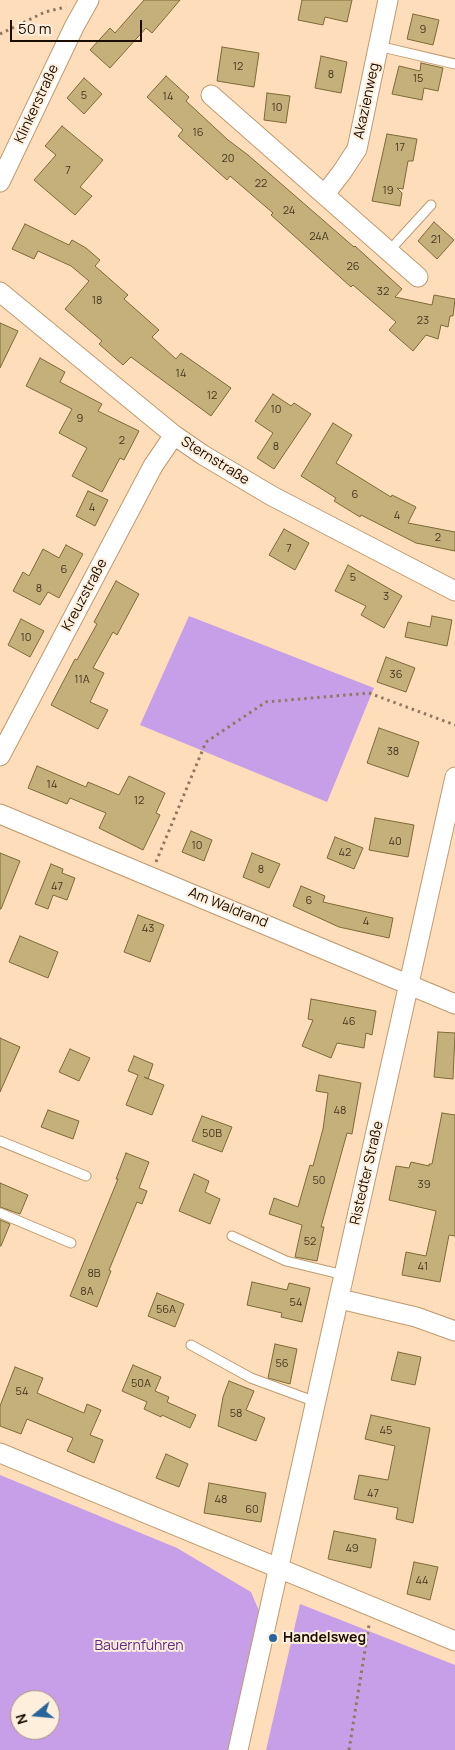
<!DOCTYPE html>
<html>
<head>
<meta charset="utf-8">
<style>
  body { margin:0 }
  #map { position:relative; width:455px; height:1750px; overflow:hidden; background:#feddba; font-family:Manrope,sans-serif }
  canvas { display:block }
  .north { position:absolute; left:10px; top:1690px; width:50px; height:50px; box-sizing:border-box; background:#feeedc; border:1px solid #a39484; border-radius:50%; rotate:253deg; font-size:14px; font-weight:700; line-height:20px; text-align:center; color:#1b0e01 }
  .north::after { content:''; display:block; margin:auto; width:18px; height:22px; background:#28659c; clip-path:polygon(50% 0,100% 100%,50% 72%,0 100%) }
  .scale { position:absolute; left:10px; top:20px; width:132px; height:22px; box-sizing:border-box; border:2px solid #1b0e01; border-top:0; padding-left:6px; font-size:15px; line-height:18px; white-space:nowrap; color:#1b0e01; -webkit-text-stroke:4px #feeedc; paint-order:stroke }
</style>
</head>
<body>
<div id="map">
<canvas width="455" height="1750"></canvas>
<div class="north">N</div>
<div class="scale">50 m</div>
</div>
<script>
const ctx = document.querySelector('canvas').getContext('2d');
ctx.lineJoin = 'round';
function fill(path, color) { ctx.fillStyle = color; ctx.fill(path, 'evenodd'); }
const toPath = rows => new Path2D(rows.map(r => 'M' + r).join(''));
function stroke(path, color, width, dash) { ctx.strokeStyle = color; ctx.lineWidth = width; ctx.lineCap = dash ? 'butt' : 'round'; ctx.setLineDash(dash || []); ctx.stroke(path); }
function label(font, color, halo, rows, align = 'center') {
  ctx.font = font + ' Manrope,sans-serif'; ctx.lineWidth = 4; ctx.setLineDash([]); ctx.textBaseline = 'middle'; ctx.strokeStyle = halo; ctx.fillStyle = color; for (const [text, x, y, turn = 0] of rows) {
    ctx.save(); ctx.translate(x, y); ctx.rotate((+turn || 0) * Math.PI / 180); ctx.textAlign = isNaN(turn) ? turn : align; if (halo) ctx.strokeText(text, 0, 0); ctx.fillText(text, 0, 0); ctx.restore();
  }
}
fill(toPath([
  [189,616,374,688,327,802,140,725],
  [0,1475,177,1548,251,1592,262,1618,232,1750,0,1750],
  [20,1700,50,1700,50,1730,20,1730],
  [300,1604,455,1665,455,1750,266,1750]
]), '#c79ee8');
const building = toPath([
  [144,0,180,0,152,33,146,28,110,68,90,50,110,28,115,33,144,0],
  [302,0,352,0,347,22,325,17,323,25,298,20,302,0],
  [413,14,439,20,433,45,407,39,413,14],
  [222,47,259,53,254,87,217,81,222,47],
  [321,56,347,62,341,93,315,88,321,56],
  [421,63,443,68,438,91,424,88,422,100,392,94,399,66,420,71,421,63],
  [166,76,189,97,186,101,228,140,248,155,354,247,355,246,402,289,395,297,432,305,434,295,455,299,453,316,450,316,448,327,441,325,438,339,426,335,413,351,389,330,396,322,353,285,351,287,271,215,273,213,230,176,227,180,178,136,183,130,147,97,166,76],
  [84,78,102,94,84,114,67,98,84,78],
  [267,93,290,96,286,123,264,120,267,93],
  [62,126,103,160,80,187,92,196,75,215,34,180,56,155,45,146,62,126],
  [387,134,417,139,413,161,408,161,403,189,397,188,402,193,400,206,372,201,387,134],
  [434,222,454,240,437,259,418,241,434,222],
  [25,224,69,245,72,240,86,248,100,260,95,266,128,295,124,299,159,330,152,337,176,359,181,353,231,388,211,416,131,357,123,365,99,344,102,341,65,309,89,281,71,266,38,251,34,259,12,249,25,224],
  [0,323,18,331,0,368,0,323],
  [40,358,65,372,60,382,102,404,98,411,139,431,124,460,120,458,102,492,72,476,87,448,59,433,72,409,26,386,40,358],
  [273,394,291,406,294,403,311,414,274,469,257,458,273,433,255,421,273,394],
  [333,423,352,435,336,463,391,497,392,495,416,507,408,523,455,532,455,551,416,543,361,515,360,517,334,501,336,498,301,476,333,423],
  [88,491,108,500,95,526,76,516,88,491],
  [284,529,309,543,295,570,269,555,284,529],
  [66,545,83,554,59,598,48,592,40,605,13,591,23,572,29,576,43,549,59,558,66,545],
  [348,565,402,596,384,628,361,615,366,606,335,591,348,565],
  [116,581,139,594,117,635,113,632,93,668,104,673,90,702,108,710,98,729,51,705,75,659,77,660,97,624,94,622,116,581],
  [432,616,452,620,447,646,405,637,408,622,430,627,432,616],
  [21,619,44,631,30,657,8,645,21,619],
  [386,657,415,668,406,692,377,682,386,657],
  [379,728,419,742,408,777,367,763,379,728],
  [37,766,86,787,88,782,119,795,129,776,165,793,156,813,160,815,143,850,99,828,106,813,70,798,67,804,28,788,37,766],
  [375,818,414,825,408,857,369,850,375,818],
  [191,831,212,840,204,861,182,852,191,831],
  [335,837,363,848,354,869,327,858,335,837],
  [0,853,20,861,1,909,0,909,0,853],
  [252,853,280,864,269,888,243,877,252,853],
  [51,864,63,869,62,873,75,878,67,900,53,895,48,909,35,904,51,864],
  [301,886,325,896,323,902,393,918,389,938,339,927,293,906,301,886],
  [138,915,164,925,150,962,124,952,138,915],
  [20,936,58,952,48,978,9,962,20,936],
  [311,999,376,1011,372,1035,366,1033,364,1048,337,1043,331,1058,302,1046,313,1020,308,1019,311,999],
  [438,1032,455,1033,453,1079,434,1077,438,1032],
  [0,1038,20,1047,0,1092,0,1038],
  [70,1049,90,1058,79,1081,59,1072,70,1049],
  [134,1056,153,1064,148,1079,144,1077,164,1085,152,1115,126,1105,138,1075,128,1071,134,1056],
  [319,1075,361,1083,352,1134,347,1133,321,1227,324,1227,317,1261,295,1257,302,1225,269,1214,274,1198,298,1207,310,1165,313,1166,323,1129,328,1093,316,1091,319,1075],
  [48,1110,79,1121,73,1139,41,1127,48,1110],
  [442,1113,455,1115,455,1236,449,1235,440,1282,402,1275,406,1252,426,1256,436,1211,389,1200,396,1166,409,1168,411,1162,429,1166,429,1164,432,1164,442,1113],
  [202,1116,232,1127,222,1152,192,1141,202,1116],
  [126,1153,149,1162,139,1188,147,1191,142,1204,137,1202,109,1270,111,1271,97,1307,70,1296,118,1179,116,1179,126,1153],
  [194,1174,209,1181,205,1192,220,1199,210,1224,179,1211,194,1174],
  [0,1183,28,1195,20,1214,0,1207,0,1183],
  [0,1220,10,1224,1,1246,0,1246,0,1220],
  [252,1282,287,1290,289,1283,310,1288,302,1322,281,1317,282,1313,247,1305,252,1282],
  [157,1293,184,1304,175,1327,148,1316,157,1293],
  [275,1344,297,1349,290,1384,268,1378,275,1344],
  [398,1352,421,1357,415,1385,391,1380,398,1352],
  [133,1365,161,1377,155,1391,169,1397,167,1402,196,1415,190,1428,162,1415,161,1417,144,1409,147,1402,122,1391,133,1365],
  [15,1367,43,1378,37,1393,84,1413,87,1404,101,1410,90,1435,103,1440,94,1463,67,1451,73,1438,27,1419,21,1434,0,1426,0,1406,15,1367],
  [229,1381,254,1391,246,1410,265,1418,256,1441,218,1426,223,1397,229,1381],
  [371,1415,430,1428,413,1523,396,1519,398,1508,354,1499,359,1475,388,1480,395,1446,365,1439,371,1415],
  [166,1454,188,1464,179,1487,156,1478,166,1454],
  [209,1483,266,1493,261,1522,204,1513,209,1483],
  [334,1531,376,1539,371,1568,328,1559,334,1531],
  [414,1562,438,1567,430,1600,407,1594,414,1562]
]);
fill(building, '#c5b07b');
stroke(building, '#7d6a37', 1);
const service = toPath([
  [378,46,455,64],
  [389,251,431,205],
  [0,1141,86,1176],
  [0,1213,71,1243],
  [232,1236,286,1261,344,1275],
  [191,1345,251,1378,316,1402]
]);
const minor = toPath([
  [211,95,418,277],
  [0,182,74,27,89,0],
  [325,194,342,172,357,149,388,0],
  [0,292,174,435,203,455,272,496,455,591],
  [0,756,153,466,174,435],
  [0,814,455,1004],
  [340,1299,416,1317,455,1331],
  [0,1453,455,1641],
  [238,1750,455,777]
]);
stroke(service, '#c09a6f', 11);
stroke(minor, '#c09a6f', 21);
stroke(toPath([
  [0,34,45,12,66,7],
  [156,862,206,742,266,702,369,693,455,725],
  [349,1750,369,1625]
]), '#917961', 3, [2.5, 4]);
stroke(service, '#fff', 9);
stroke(minor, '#fff', 19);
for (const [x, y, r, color] of [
  [273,1638,5,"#28659c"]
]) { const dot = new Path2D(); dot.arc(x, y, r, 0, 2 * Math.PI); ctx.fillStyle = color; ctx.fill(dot); stroke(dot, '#feeedc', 2); }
label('11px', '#463620', null, [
  ["9",423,30],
  ["12",238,67],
  ["8",331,75],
  ["15",418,79],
  ["5",84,96],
  ["14",168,97],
  ["10",277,108],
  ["16",198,133],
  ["17",400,148],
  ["20",228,159],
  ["7",68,171],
  ["22",261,184],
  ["19",388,191],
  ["24",289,211],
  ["24A",319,237],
  ["21",436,240],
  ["26",353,267],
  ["32",383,292],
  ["18",97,301],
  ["23",423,321],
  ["14",181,374],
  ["12",212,396],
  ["10",276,410],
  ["9",80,419],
  ["2",122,441],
  ["8",276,447],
  ["6",355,495],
  ["4",92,508],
  ["4",397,516],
  ["2",438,538],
  ["7",289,549],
  ["6",64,570],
  ["5",353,578],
  ["8",39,589],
  ["3",386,597],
  ["10",26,638],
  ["36",396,675],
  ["11A",82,680],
  ["38",393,752],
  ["14",52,785],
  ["12",139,801],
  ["40",395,842],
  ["10",197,846],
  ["42",345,853],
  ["8",261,870],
  ["47",57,887],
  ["6",309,901],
  ["4",366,922],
  ["43",148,929],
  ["46",349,1022],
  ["48",340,1111],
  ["50B",212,1134],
  ["50",319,1181],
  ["39",424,1185],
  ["52",310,1242],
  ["41",423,1267],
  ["8B",94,1274],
  ["8A",87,1292],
  ["54",296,1303],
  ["56A",166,1310],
  ["56",282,1364],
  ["50A",141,1384],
  ["54",22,1392],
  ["58",236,1414],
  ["45",386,1431],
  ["47",373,1494],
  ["48",221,1500],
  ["60",252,1510],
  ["49",352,1549],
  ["44",422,1581]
]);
label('14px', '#1b0e01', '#feeedc', [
  ["Akazienweg",367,101,-78],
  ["Klinkerstraße",37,104,-65],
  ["Sternstraße",215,461,32],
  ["Kreuzstraße",85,595,-62],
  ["Am Waldrand",228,908,22],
  ["Ristedter Straße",367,1173,-77]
]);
label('bold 14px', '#1b0e01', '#feeedc', [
  ["Handelsweg",283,1638]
], 'left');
label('14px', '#622888', '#feeedc', [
  ["Bauernfuhren",139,1646]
]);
</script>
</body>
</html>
